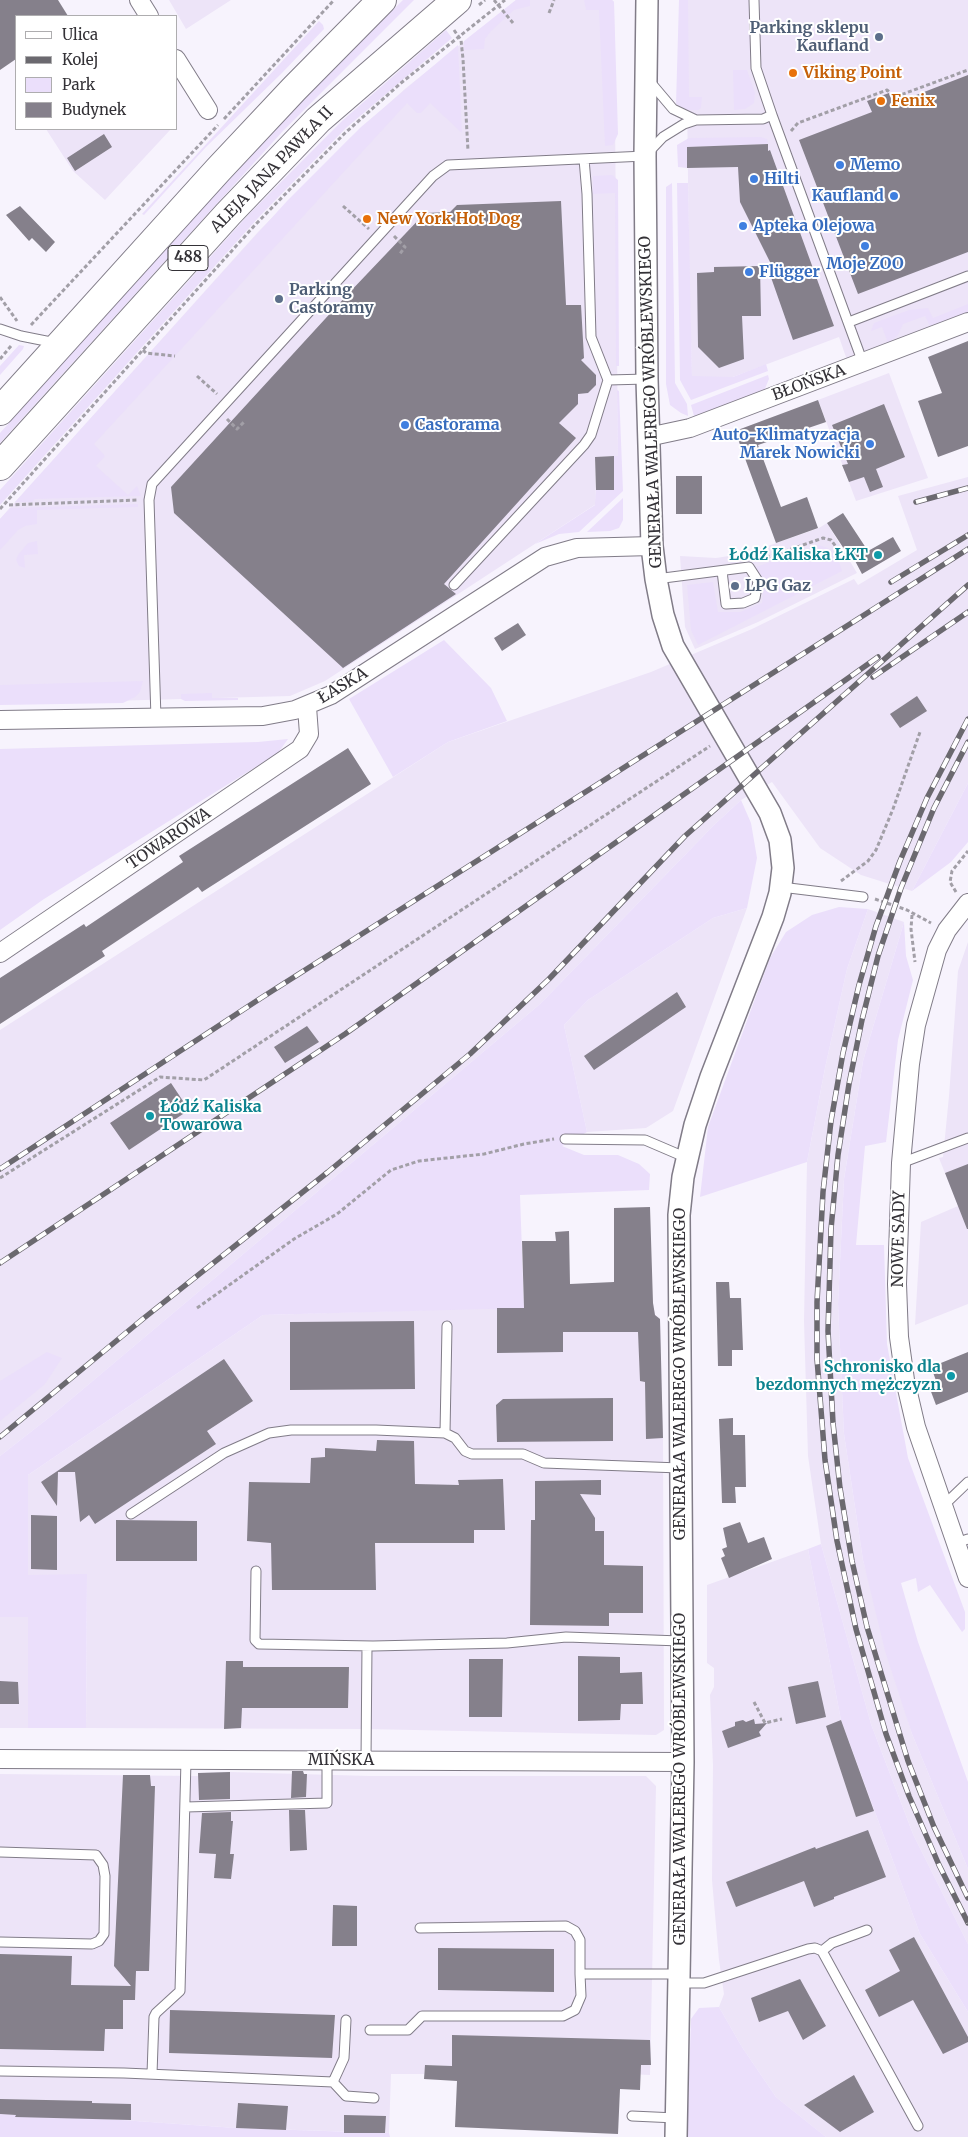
<!DOCTYPE html>
<html>
<head>
<meta charset="utf-8">
<style>
  body { margin:0 }
  #map { position:relative; width:968px; height:2137px; overflow:hidden; background:#f7f3fd; font-family:Merriweather,serif }
  canvas { display:block }
  .legend { position:absolute; left:15px; top:15px; width:162px; height:115px; box-sizing:border-box; background:#fff; border:1px solid #aeadaf; margin:0; padding:6px 9px; list-style:none; font-size:15px; color:#343237 }
  .legend li { display:flex; align-items:center; gap:10px; height:25px }
  .legend b { width:25px; border:1px solid #aeadaf }
</style>
</head>
<body>
<div id="map">
<canvas width="968" height="2137"></canvas>
<ul class="legend">
<li><b style="height:6px;background:#fff"></b>Ulica</li>
<li><b style="height:6px;background:#6b696f"></b>Kolej</li>
<li><b style="height:14px;background:#ebdffb"></b>Park</li>
<li><b style="height:14px;background:#85808b"></b>Budynek</li>
</ul>
</div>
<script>
const ctx = document.querySelector('canvas').getContext('2d');
ctx.lineJoin = 'round';
function fill(path, color) { ctx.fillStyle = color; ctx.fill(path, 'evenodd'); }
const toPath = rows => new Path2D(rows.map(r => 'M' + r).join(''));
function stroke(path, color, width, dash) { ctx.strokeStyle = color; ctx.lineWidth = width; ctx.lineCap = dash ? 'butt' : 'round'; ctx.setLineDash(dash || []); ctx.stroke(path); }
function label(font, color, halo, rows, align = 'center') {
  ctx.font = font + ' Merriweather,serif'; ctx.lineWidth = 4; ctx.setLineDash([]); ctx.textBaseline = 'middle'; ctx.strokeStyle = halo; ctx.fillStyle = color; for (const [text, x, y, turn = 0] of rows) {
    ctx.save(); ctx.translate(x, y); ctx.rotate((+turn || 0) * Math.PI / 180); ctx.textAlign = isNaN(turn) ? turn : align; if (halo) ctx.strokeText(text, 0, 0); ctx.fillText(text, 0, 0); ctx.restore();
  }
}
fill(toPath([
  [169,0,231,0,186,29],
  [516,0,612,0,614,2,618,456,595,457,596,504,325,681,290,696,0,704,0,519,258,232,349,139,406,88],
  [686,0,968,0,968,314,847,360,839,337,733,377,692,377,689,269],
  [46,129,171,129,105,200,73,171],
  [889,373,928,478,856,501,818,400],
  [968,477,968,783,912,891,861,875,820,848,772,782,741,800,714,825,540,1004,51,1416,0,1456,0,1030,448,742,651,672,752,629,854,579,858,585,917,550,898,496],
  [827,523,857,573,758,622,695,649,685,627,680,556,716,558,748,553,819,528],
  [747,908,673,1111,646,1128,587,1132,564,1025,588,1000,713,918],
  [868,909,904,922,863,1061,844,1179,838,1304,844,1434,863,1560,912,1734,968,1869,968,1944,913,1834,871,1724,821,1544,808,1456,804,1321,807,1162,825,1068,847,969],
  [968,942,968,1304,915,1325,921,1222,958,1206,939,1158,943,1157,949,1096,958,971],
  [653,1303,655,1315,660,1319,663,1438,664,1730,656,1735,366,1729,86,1728,87,1575,28,1575,28,1475,263,1315],
  [808,1549,841,1720,920,1934,968,2012,968,2137,826,2137,776,2097,742,2047,719,2007,724,1994,719,1960,712,1880,713,1765,710,1695,714,1687,714,1668,707,1663,707,1585],
  [0,1617,28,1617,28,1728,0,1728],
  [230,1772,369,1776,646,1776,656,1786,650,2075,426,2065,424,2074,391,2074,389,2133,236,2128,92,2118,15,2117,15,2115,0,2114,0,1774,198,1776,198,1773]
]), '#ede4f8');
fill(toPath([
  [403,0,414,0,282,132,0,443,0,433,239,167,326,76],
  [516,0,530,0,530,6,514,10,491,31,485,39,484,49,464,50,464,41],
  [584,0,612,0,614,2,618,134,613,145,605,146,599,10,586,10],
  [679,0,688,0,689,97,702,97,701,108,698,110,686,110,676,104],
  [319,21,323,25,324,29,282,73,206,147,144,215,142,214],
  [446,30,452,38,346,128,258,218,0,505,0,490,249,214,343,120],
  [458,45,462,133,430,103,421,113,417,113,407,103,94,444,105,456,96,466,128,495,137,486,141,496,35,499,32,502,15,502,287,201,361,127],
  [733,70,747,70,755,93,754,103,745,109,734,110],
  [761,137,767,139,768,144,687,147,687,168,678,167,677,145,689,138],
  [612,175,618,180,619,366,616,366,615,193,593,194,593,176],
  [672,183,675,383,687,404,688,416,681,413,670,405,666,384,666,187],
  [677,183,688,183,692,376,733,377,766,364,768,371,691,400,680,380],
  [968,304,968,312,930,326,925,316,903,324,898,335,888,343,882,327,871,331,874,323,909,310,928,308,933,318],
  [19,345,24,346,23,349,0,375,0,366],
  [768,375,769,379,764,391,694,416,691,405],
  [617,390,619,391,623,491,579,532,559,534,535,544,595,505,596,490,614,489,614,456,618,456],
  [623,498,623,520,619,528,610,531,587,532],
  [138,504,138,507,37,510,37,524,25,526,18,530,0,550,0,519,10,508],
  [37,541,38,554,24,555,25,568,19,566,16,560,18,555,28,543],
  [819,545,828,548,839,562,842,571,698,645,691,630,687,585,713,582,718,612,740,612,762,603,764,585,756,567],
  [444,640,491,688,507,721,448,742,393,777,349,699],
  [143,681,140,692,135,697,123,703,0,705,0,685],
  [212,693,212,698,238,698,238,700,185,701,181,699,181,694],
  [288,739,278,753,44,899,0,930,0,749,258,742],
  [968,783,968,842,951,862,912,891],
  [741,800,751,823,757,858,747,908,713,918,588,1000,564,1025,587,1132,562,1146,584,1155,618,1155,639,1164,650,1174,649,1190,520,1195,524,1308,263,1315,28,1475,28,1575,87,1574,86,1728,28,1728,28,1617,0,1617,0,1456,51,1416,540,1004,714,825],
  [839,907,868,909,847,969,825,1068,807,1162,700,1197,708,1127,770,958,786,932,812,915],
  [904,922,906,956,913,980,898,1040,886,1142,865,1146,856,1245,884,1245,887,1344,908,1458,965,1612,965,1629,962,1632,930,1585,918,1592,916,1578,901,1583,918,1642,968,1782,968,1869,912,1734,885,1651,863,1560,844,1434,838,1304,844,1179,863,1061],
  [47,1352,62,1358,45,1384,0,1421,0,1381],
  [821,1544,871,1724,913,1834,968,1944,968,2012,920,1934,841,1720,808,1549],
  [719,2007,742,2047,776,2097,826,2137,687,2137,691,2019,699,2008],
  [0,2114,92,2118,236,2128,385,2133,389,2133,390,2137,0,2137]
]), '#ebdffb');
fill(toPath([
  [0,0,58,0,68,16,16,16,16,59,0,70],
  [968,75,968,252,858,294,799,140,872,112,867,101,889,93,893,104],
  [104,134,112,147,75,171,67,158],
  [768,144,768,151,770,150,834,326,793,340,767,266,772,266,740,202,738,167,687,168,687,147],
  [561,201,566,305,581,305,584,358,581,360,596,375,596,385,588,393,578,394,578,404,559,423,576,438,444,584,456,594,343,668,174,513,171,487,347,295,425,213,450,212,457,205],
  [20,206,55,242,46,252,32,238,29,241,6,215],
  [760,266,761,316,742,316,744,359,719,368,698,347,697,273,714,272,714,267],
  [968,341,968,446,938,457,918,401,942,393,928,357],
  [818,400,826,422,758,445,781,507,807,497,818,528,776,543,735,431],
  [884,404,905,457,876,469,883,487,870,492,864,477,849,482,842,465,848,464,832,425],
  [614,456,614,490,596,490,595,457],
  [676,476,702,476,702,514,676,514],
  [843,513,868,551,893,537,901,551,862,574,853,557,850,558,827,523],
  [518,623,526,635,502,651,494,638],
  [917,696,927,711,900,728,890,714],
  [348,748,371,784,202,892,198,887,102,951,105,956,0,1024,0,978,84,924,86,927,183,862,179,856],
  [677,992,686,1007,594,1070,584,1056],
  [307,1026,319,1042,285,1063,274,1047],
  [171,1083,189,1110,129,1150,110,1123],
  [968,1164,968,1229,967,1229,945,1173],
  [650,1207,653,1303,655,1315,660,1319,663,1438,646,1439,645,1382,640,1381,638,1332,563,1332,563,1352,497,1353,497,1308,524,1308,522,1241,556,1241,555,1232,569,1231,570,1284,614,1282,614,1208],
  [716,1282,729,1282,730,1298,741,1298,743,1350,732,1350,732,1366,718,1366],
  [414,1321,415,1389,290,1390,290,1322],
  [968,1352,968,1392,936,1405,930,1389,938,1386,931,1367],
  [224,1359,253,1401,207,1431,216,1444,95,1524,89,1515,80,1522,75,1472,58,1472,57,1506,41,1482],
  [613,1398,613,1441,497,1442,496,1405,503,1399],
  [733,1418,733,1435,745,1435,746,1487,735,1487,736,1503,722,1503,719,1419],
  [377,1440,414,1441,415,1484,459,1485,458,1480,503,1479,505,1530,474,1530,474,1543,375,1543,376,1590,272,1590,271,1543,247,1541,249,1482,310,1483,311,1458,325,1457,325,1448,376,1451],
  [601,1480,601,1495,580,1494,595,1518,595,1531,604,1531,604,1565,643,1566,643,1613,609,1613,609,1626,530,1625,531,1520,535,1520,535,1481],
  [31,1515,57,1516,57,1570,31,1569],
  [116,1520,197,1521,197,1561,116,1561],
  [740,1522,748,1543,764,1537,772,1559,729,1578,721,1558,725,1556,722,1549,727,1547,723,1528],
  [578,1656,620,1657,620,1673,642,1672,643,1704,621,1704,620,1720,578,1721],
  [469,1659,503,1659,502,1717,469,1717],
  [226,1661,243,1661,243,1667,349,1667,348,1708,242,1708,241,1728,224,1729],
  [0,1681,18,1682,19,1704,0,1704],
  [818,1681,826,1717,796,1724,788,1687],
  [754,1719,755,1724,767,1723,759,1732,761,1736,728,1748,722,1731,735,1726,735,1722,743,1720,746,1722],
  [841,1720,874,1811,856,1817,826,1726],
  [292,1771,303,1771,304,1774,307,1774,306,1797,291,1798],
  [230,1772,230,1799,199,1800,198,1773],
  [123,1775,150,1775,151,1786,155,1786,149,1971,136,1971,135,2000,123,2000,123,2029,105,2029,104,2051,0,2049,0,1954,72,1956,71,1985,131,1986,114,1966],
  [289,1810,305,1810,307,1850,290,1851],
  [231,1812,231,1821,233,1821,230,1854,234,1854,231,1879,214,1878,216,1854,199,1853,202,1813],
  [868,1830,886,1877,834,1897,834,1899,814,1907,804,1881,736,1907,726,1882,815,1847,816,1849],
  [333,1905,357,1906,357,1946,332,1946],
  [914,1937,968,2037,968,2042,943,2054,913,2000,879,2017,865,1990,900,1971,889,1950],
  [438,1948,554,1949,554,1992,438,1990],
  [800,1979,826,2026,803,2040,788,2011,759,2022,751,1998],
  [170,2010,335,2015,332,2058,169,2053],
  [452,2035,650,2040,651,2065,641,2065,640,2090,620,2089,618,2134,455,2127,457,2081,424,2079,425,2065,452,2066],
  [854,2075,874,2112,840,2132,804,2105],
  [0,2099,92,2101,92,2103,131,2104,131,2120,15,2117,16,2115,0,2114],
  [238,2103,288,2106,286,2130,236,2128],
  [344,2115,386,2116,385,2133,344,2133]
]), '#85808b');
const service = toPath([
  [754,0,756,68,772,115],
  [651,83,673,109,696,120],
  [849,322,968,276],
  [0,329,21,336,56,343],
  [608,380,647,379],
  [656,579,749,567,758,581,755,598,743,603,726,604,722,571],
  [454,585,584,445,591,435,608,380,591,337,587,194,584,159],
  [156,718,149,500,152,484,433,176,448,165,645,156,663,137,684,124,696,120,763,119,772,115,863,363],
  [781,887,863,897],
  [565,1139,645,1140,687,1158],
  [901,1163,968,1138],
  [445,1433,447,1326],
  [943,1506,968,1482],
  [131,1514,224,1453,269,1433,291,1430,376,1430,445,1433,455,1438,465,1451,472,1454,523,1454,544,1463,680,1468],
  [956,1543,968,1539],
  [256,1571,255,1640,259,1644,373,1646,507,1643,566,1637,681,1641],
  [366,1760,367,1646],
  [186,1807,327,1803,327,1760],
  [0,1852,96,1855,103,1865,105,1876,104,1934,99,1941,92,1944,0,1942],
  [420,1928,566,1926,575,1931,580,1940,580,1974,678,1974],
  [822,1951,832,1943,867,1930],
  [678,1983,704,1983,808,1949,815,1948,822,1951,918,2126],
  [370,2030,408,2030,422,2016,563,2016,575,2010,581,1996,580,1974],
  [0,2071,124,2073,333,2082,346,2096,374,2098],
  [152,2074,154,2017,156,2013,180,1991,186,1760],
  [333,2082,344,2058,346,2020],
  [632,2116,676,2118]
]);
const minor = toPath([
  [139,0,149,16],
  [176,59,208,110],
  [648,437,690,428,968,322],
  [0,720,263,716,295,710,331,695,545,557,577,548,652,546],
  [968,903,947,930,937,950,916,1025,910,1064,901,1163,897,1284,899,1337,905,1380,916,1427,968,1578],
  [0,953,300,749,309,734,307,707],
  [0,1759,683,1762]
]);
const tertiary = toPath([
  [647,0,645,156,647,379,652,546,656,579,663,615,673,646,770,813,780,840,783,868,780,893,773,917,711,1077,695,1125,683,1177,679,1215,683,1762,676,2137]
]);
const primary = toPath([
  [0,411,218,170,294,89,382,0],
  [0,466,228,214,318,120,457,0]
]);
stroke(service, '#817c88', 11);
stroke(minor, '#817c88', 20);
stroke(tertiary, '#817c88', 24);
stroke(primary, '#817c88', 30);
stroke(toPath([
  [494,0,513,23],
  [479,5,485,0],
  [549,13,554,0],
  [454,30,461,40,463,59,468,151],
  [224,119,334,0],
  [791,131,798,123,887,90,895,97,968,70],
  [343,206,369,229],
  [394,236,405,247,399,255],
  [0,297,17,321],
  [31,325,218,125],
  [143,350,146,353,175,356],
  [0,359,11,346],
  [197,376,217,394],
  [227,419,237,429,244,422],
  [9,505,138,500],
  [0,509,255,225,344,134,401,83,505,0],
  [760,560,823,538,831,540,839,551],
  [841,881,868,861,876,850,893,809,920,732],
  [956,892,950,882,952,871,968,851],
  [875,899,907,910,931,923],
  [912,915,911,929,915,962],
  [0,1178,160,1077,204,1080,710,746],
  [197,1308,294,1239,337,1214,391,1170,419,1161,484,1154,524,1144,554,1139],
  [754,1702,765,1723,782,1719]
]), '#a29fa7', 3, [4, 2.5]);
stroke(service, '#fff', 9);
stroke(minor, '#fff', 18);
stroke(tertiary, '#fff', 21);
stroke(primary, '#fff', 28);
const rail = toPath([
  [916,502,968,488],
  [891,582,968,535],
  [873,677,968,612],
  [968,719,927,798,900,861,876,926,859,985,843,1053,831,1121,823,1192,817,1302,817,1359,825,1460,837,1541,856,1629,886,1734,909,1796,939,1865,968,1923],
  [968,742,934,808,901,888,878,956,862,1020,849,1084,838,1155,831,1229,828,1331,833,1423,840,1488,852,1561,867,1627,908,1761,934,1827,968,1898],
  [0,1169,261,998,968,549],
  [0,1263,345,1034,878,657],
  [0,1437,144,1318,328,1172,470,1054,549,979,685,836,968,585]
]);
stroke(rail, '#6b696f', 5.5);
stroke(rail, '#fff', 4, [11]);
for (const [x, y, r, color] of [
  [879,37,5,"#5c6f8a"],
  [793,73,5,"#e8710a"],
  [881,101,5,"#e8710a"],
  [840,165,5,"#3f7fe0"],
  [754,179,5,"#3f7fe0"],
  [894,196,5,"#3f7fe0"],
  [367,219,5,"#e8710a"],
  [743,226,5,"#3f7fe0"],
  [865,246,5,"#3f7fe0"],
  [749,272,5,"#3f7fe0"],
  [279,299,5,"#5c6f8a"],
  [405,425,5,"#3f7fe0"],
  [870,444,5,"#3f7fe0"],
  [878,555,5,"#0f9aa8"],
  [735,586,5,"#5c6f8a"],
  [150,1116,5,"#0f9aa8"],
  [951,1376,5,"#0f9aa8"]
]) { const dot = new Path2D(); dot.arc(x, y, r, 0, 2 * Math.PI); ctx.fillStyle = color; ctx.fill(dot); stroke(dot, '#fff', 2); }
for (const [x, y, w] of [
  [188,258,40]
]) { const box = new Path2D(); box.roundRect(x - w / 2, y - 12.5, w, 25, 4); ctx.fillStyle = '#fff'; ctx.fill(box); stroke(box, '#343237', 1); }
label('bold 15px', '#343237', null, [
  ["488",188,258]
]);
label('bold 16px', '#4e5e75', '#fff', [
  ["Parking sklepu",869,28,"right"],
  ["Kaufland",869,46,"right"],
  ["Parking",289,290],
  ["Castoramy",289,308],
  ["LPG Gaz",745,586]
], 'left');
label('bold 16px', '#c56008', '#fff', [
  ["Viking Point",803,73],
  ["Fenix",891,101],
  ["New York Hot Dog",377,219]
], 'left');
label('bold 16px', '#366cbe', '#fff', [
  ["Memo",850,165],
  ["Hilti",764,179],
  ["Kaufland",884,196,"right"],
  ["Apteka Olejowa",753,226],
  ["Moje ZOO",865,264,"center"],
  ["Flügger",759,272],
  ["Castorama",415,425],
  ["Auto-Klimatyzacja",860,435,"right"],
  ["Marek Nowicki",860,453,"right"]
], 'left');
label('16px', '#343237', '#fff', [
  ["ALEJA JANA PAWŁA II",272,170,-46],
  ["BŁOŃSKA",809,383,-20],
  ["GENERAŁA WALEREGO WRÓBLEWSKIEGO",651,402,-92],
  ["ŁASKA",343,686,-31],
  ["TOWAROWA",169,839,-34],
  ["NOWE SADY",899,1239,-89],
  ["GENERAŁA WALEREGO WRÓBLEWSKIEGO",680,1374,-90],
  ["MIŃSKA",341,1760],
  ["GENERAŁA WALEREGO WRÓBLEWSKIEGO",680,1779,-90]
]);
label('bold 16px', '#0d838f', '#fff', [
  ["Łódź Kaliska ŁKT",868,555],
  ["Łódź Kaliska",160,1107,"left"],
  ["Towarowa",160,1125,"left"],
  ["Schronisko dla",941,1367],
  ["bezdomnych mężczyzn",941,1385]
], 'right');
</script>
</body>
</html>
